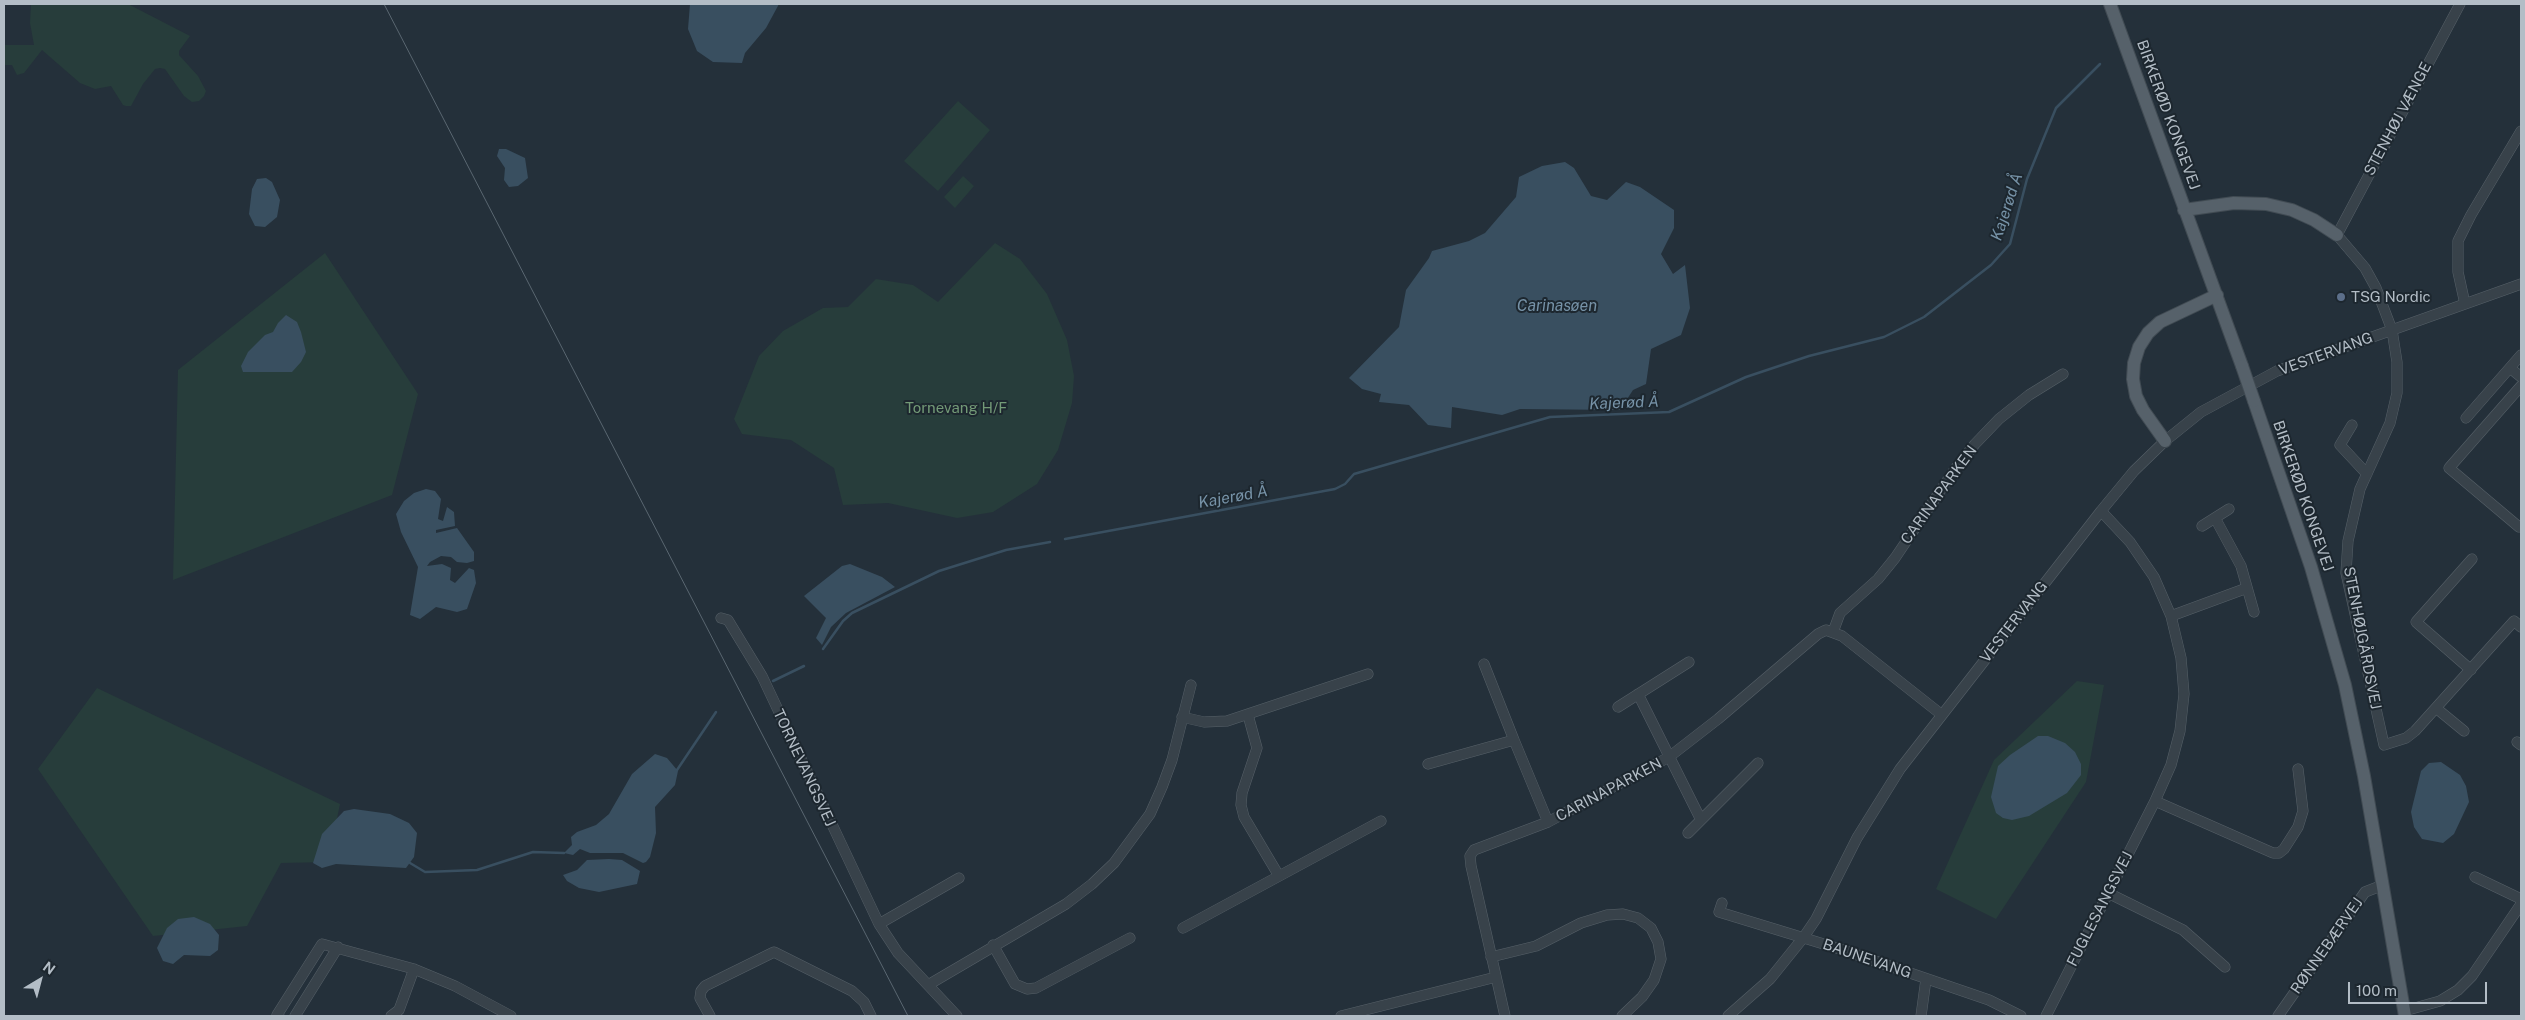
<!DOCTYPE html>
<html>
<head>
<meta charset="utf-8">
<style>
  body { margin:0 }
  #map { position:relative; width:2525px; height:1020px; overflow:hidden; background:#24303a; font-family:"Public Sans",sans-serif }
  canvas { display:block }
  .frame { position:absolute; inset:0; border:5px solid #b3bdc6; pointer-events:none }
  .north { position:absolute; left:15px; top:955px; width:50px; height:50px; -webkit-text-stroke:4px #1d272f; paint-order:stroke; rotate:37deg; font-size:14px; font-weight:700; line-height:20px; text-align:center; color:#b3bdc6 }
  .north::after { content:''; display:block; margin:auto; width:18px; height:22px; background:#b3bdc6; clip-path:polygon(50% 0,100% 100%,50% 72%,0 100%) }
  .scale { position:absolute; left:2348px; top:982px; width:139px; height:22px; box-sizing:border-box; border:2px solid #b3bdc6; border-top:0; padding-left:6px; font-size:15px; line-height:18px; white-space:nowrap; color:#b3bdc6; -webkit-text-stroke:4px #1d272f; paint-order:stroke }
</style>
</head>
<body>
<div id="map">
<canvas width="2525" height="1020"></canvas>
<div class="frame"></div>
<div class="north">N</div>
<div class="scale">100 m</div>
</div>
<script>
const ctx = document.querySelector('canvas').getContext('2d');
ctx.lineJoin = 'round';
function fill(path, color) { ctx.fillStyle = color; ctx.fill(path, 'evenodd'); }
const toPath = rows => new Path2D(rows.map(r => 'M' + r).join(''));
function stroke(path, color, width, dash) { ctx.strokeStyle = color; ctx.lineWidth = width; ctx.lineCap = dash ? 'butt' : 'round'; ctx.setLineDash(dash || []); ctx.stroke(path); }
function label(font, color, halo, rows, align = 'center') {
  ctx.font = font + ' "Public Sans",sans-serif'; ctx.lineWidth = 4; ctx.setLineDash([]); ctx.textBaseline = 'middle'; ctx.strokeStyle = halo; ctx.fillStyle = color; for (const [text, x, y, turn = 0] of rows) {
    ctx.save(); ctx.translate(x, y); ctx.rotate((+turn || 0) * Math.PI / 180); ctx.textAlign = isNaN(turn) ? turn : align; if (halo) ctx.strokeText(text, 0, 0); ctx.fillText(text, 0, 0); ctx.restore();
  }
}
fill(toPath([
  [31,4,128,4,190,36,179,51,179,55,198,76,206,91,204,96,199,101,192,102,184,96,165,69,160,68,155,69,143,84,131,106,126,106,123,105,111,86,95,89,80,83,42,50,24,73,17,75,12,65,4,65,4,45,34,45,30,23],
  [958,101,990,130,938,191,904,161],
  [963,176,974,186,955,208,944,197],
  [995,243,1020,259,1047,294,1067,340,1074,376,1072,403,1058,450,1037,484,993,512,957,518,888,503,843,505,834,468,791,440,742,434,734,419,759,356,783,331,823,308,848,307,876,279,913,285,938,302],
  [325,253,418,394,392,495,173,580,178,370],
  [2077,681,2104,685,2086,782,1996,919,1936,889,1994,760],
  [97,688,340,804,328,862,281,863,247,926,153,936,38,769]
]), '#273d3b');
fill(toPath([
  [690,4,779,4,766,28,745,53,742,63,713,62,697,51,688,29],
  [499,149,506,149,525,158,528,178,518,186,509,187,504,180,505,168,497,156],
  [1565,162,1574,168,1591,196,1607,200,1626,182,1640,187,1674,210,1674,228,1661,254,1673,274,1685,265,1690,308,1681,335,1651,349,1646,384,1633,390,1620,410,1520,409,1502,415,1452,407,1451,428,1428,425,1409,405,1379,402,1381,394,1362,389,1349,378,1399,327,1406,290,1429,258,1432,251,1469,241,1485,233,1516,197,1519,177,1542,166],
  [266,178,272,182,280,200,277,217,265,227,255,226,249,214,252,189,257,179],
  [286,315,297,322,301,332,306,352,301,362,292,372,243,372,241,366,248,352,265,335,273,332,278,323],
  [426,489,435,491,441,499,438,519,443,521,447,507,454,512,455,526,436,530,436,533,457,528,474,552,474,561,467,563,457,562,451,557,441,556,430,562,427,566,442,564,451,568,450,580,455,583,469,568,474,570,476,583,467,609,457,612,436,607,420,619,410,615,418,567,401,532,396,514,404,501,414,493],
  [850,564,882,577,895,587,846,613,831,627,822,645,816,638,826,618,804,596,842,566],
  [2038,736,2048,736,2065,743,2075,752,2081,764,2081,775,2067,793,2029,816,2012,820,2003,818,1996,813,1991,797,1998,766,2010,755],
  [655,754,667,758,678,771,675,785,655,807,656,833,650,857,646,862,643,863,623,853,590,853,580,849,573,855,564,853,572,845,571,837,577,832,596,825,609,814,632,774],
  [2441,762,2460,775,2466,786,2469,802,2454,834,2443,843,2422,839,2414,827,2411,812,2421,771,2429,763],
  [354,809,390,814,409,823,417,833,414,857,406,868,336,864,322,868,313,863,322,834,344,811],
  [609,859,622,860,640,871,637,884,599,892,579,888,567,881,563,875,577,870,587,860],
  [194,917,210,924,219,935,218,950,210,956,184,955,173,964,163,961,157,948,167,928,178,919]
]), '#394f60');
stroke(toPath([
  [1065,539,1335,489,1345,484,1354,474,1550,417,1669,412,1746,377,1809,356,1884,337,1924,317,1991,265,2010,244,2027,179,2056,108,2100,64],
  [823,649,843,621,852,613,939,571,1006,550,1050,542],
  [773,681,804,666],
  [677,770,716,712],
  [410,863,425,872,477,870,533,852,564,853]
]), '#394f60', 2.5);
const minor = toPath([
  [2460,4,2337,235,2365,268,2376,288,2392,330,2397,362,2397,393,2390,423,2360,489,2348,541,2346,573,2384,745,2406,738,2415,731,2514,621,2521,627],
  [2465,304,2458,272,2458,241,2471,215,2521,131],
  [2510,368,2521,377],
  [2466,418,2521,355],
  [2352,425,2340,445,2367,474],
  [2215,518,2241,566,2254,612],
  [2202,526,2229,509],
  [2519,527,2449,468,2521,386],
  [2171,616,2247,588],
  [721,618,728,620,762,676,879,924,898,953,957,1016],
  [1833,632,1840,613,1878,579,1895,558,1955,469,1975,444,1999,419,2029,395,2063,374],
  [1484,664,1514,740],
  [2471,670,2416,622,2472,559],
  [1638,694,1701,820],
  [1618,707,1689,662],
  [2436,708,2464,731],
  [1248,715,1257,748,1242,793,1241,805,1244,817,1279,876],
  [1182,717,1204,722,1227,721,1368,674],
  [2517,742,2521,745],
  [1428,764,1514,740,1548,822],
  [2155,801,2273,853,2279,853,2284,849,2298,827,2303,811,2298,769],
  [1688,833,1758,763],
  [2475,877,2521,899],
  [2108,893,2183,930,2225,967],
  [1722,903,1719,912,1840,949,1989,1000,2021,1016],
  [879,924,959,878],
  [1183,928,1381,821],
  [993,945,1015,984,1027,989,1036,988,1130,938],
  [1491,957,1536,946,1581,923,1607,915,1623,914,1638,918,1651,928,1658,942,1661,959,1654,980,1642,997,1622,1016],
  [928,985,1066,904,1092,884,1114,863,1150,814,1162,787,1172,760,1191,685],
  [2404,1011,2440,1001,2458,990,2472,976,2521,904],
  [279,1016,277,1015,322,944,414,969,455,986,511,1016],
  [295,1016,338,947],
  [391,1016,399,1010,414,969],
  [710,1016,700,998,701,991,705,986,774,952,852,991,864,1002,871,1016],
  [1341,1016,1496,977],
  [1505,1016,1471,866,1470,856,1474,850,1548,822,1669,757,1718,719,1818,634,1826,630,1842,636,1942,715],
  [1728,1016,1770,979,1803,938,1816,919,1857,838,1900,769,2101,511,2134,471,2165,441,2201,412,2277,371,2521,284],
  [1921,1016,1926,979],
  [2046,1016,2155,801,2171,765,2180,731,2184,694,2181,658,2171,616,2154,577,2130,542,2101,511],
  [2278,1016,2365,892,2383,885]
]);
const major = toPath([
  [2110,4,2242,366],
  [2184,210,2234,203,2266,204,2292,210,2314,220,2337,235],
  [2254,401,2311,567,2345,685,2364,776,2405,1016],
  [2165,441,2143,410,2136,396,2133,379,2134,363,2139,347,2148,333,2160,322,2217,295]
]);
stroke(minor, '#566068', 11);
stroke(major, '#414b53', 14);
stroke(minor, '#38424a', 10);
stroke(major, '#56616a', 12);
stroke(toPath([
  [384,4,908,1016]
]), '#5a6771', 1);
const majorBridge = toPath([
  [2242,366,2254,401]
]);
stroke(majorBridge, '#414b53', 14, []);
stroke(majorBridge, '#56616a', 12);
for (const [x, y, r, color] of [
  [2341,297,5,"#5c6f8a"]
]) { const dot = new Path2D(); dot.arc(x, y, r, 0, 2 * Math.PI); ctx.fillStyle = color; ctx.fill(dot); stroke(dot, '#1d272f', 2); }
label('15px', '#b3bdc6', '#1d272f', [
  ["BIRKERØD KONGEVEJ",2168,115,70],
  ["STENHØJ VÆNGE",2398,119,-62],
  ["VESTERVANG",2326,354,-20],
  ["CARINAPARKEN",1939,495,-54],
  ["BIRKERØD KONGEVEJ",2303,496,71],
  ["VESTERVANG",2014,622,-52],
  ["STENHØJGÅRDSVEJ",2362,638,79],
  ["TORNEVANGSVEJ",804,768,65],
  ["CARINAPARKEN",1609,790,-28],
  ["FUGLESANGSVEJ",2100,909,-63],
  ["RØNNEBÆRVEJ",2327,946,-55],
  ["BAUNEVANG",1867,959,19]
]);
label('15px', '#b3bdc6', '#1d272f', [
  ["TSG Nordic",2351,297]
], 'left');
label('15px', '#739a77', '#1d272f', [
  ["Tornevang H/F",956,408]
]);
label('italic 16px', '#7692a7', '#1d272f', [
  ["Kajerød Å",2007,207,-72],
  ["Carinasøen",1557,306],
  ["Kajerød Å",1624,403,-2],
  ["Kajerød Å",1233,497,-10]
]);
</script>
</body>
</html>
